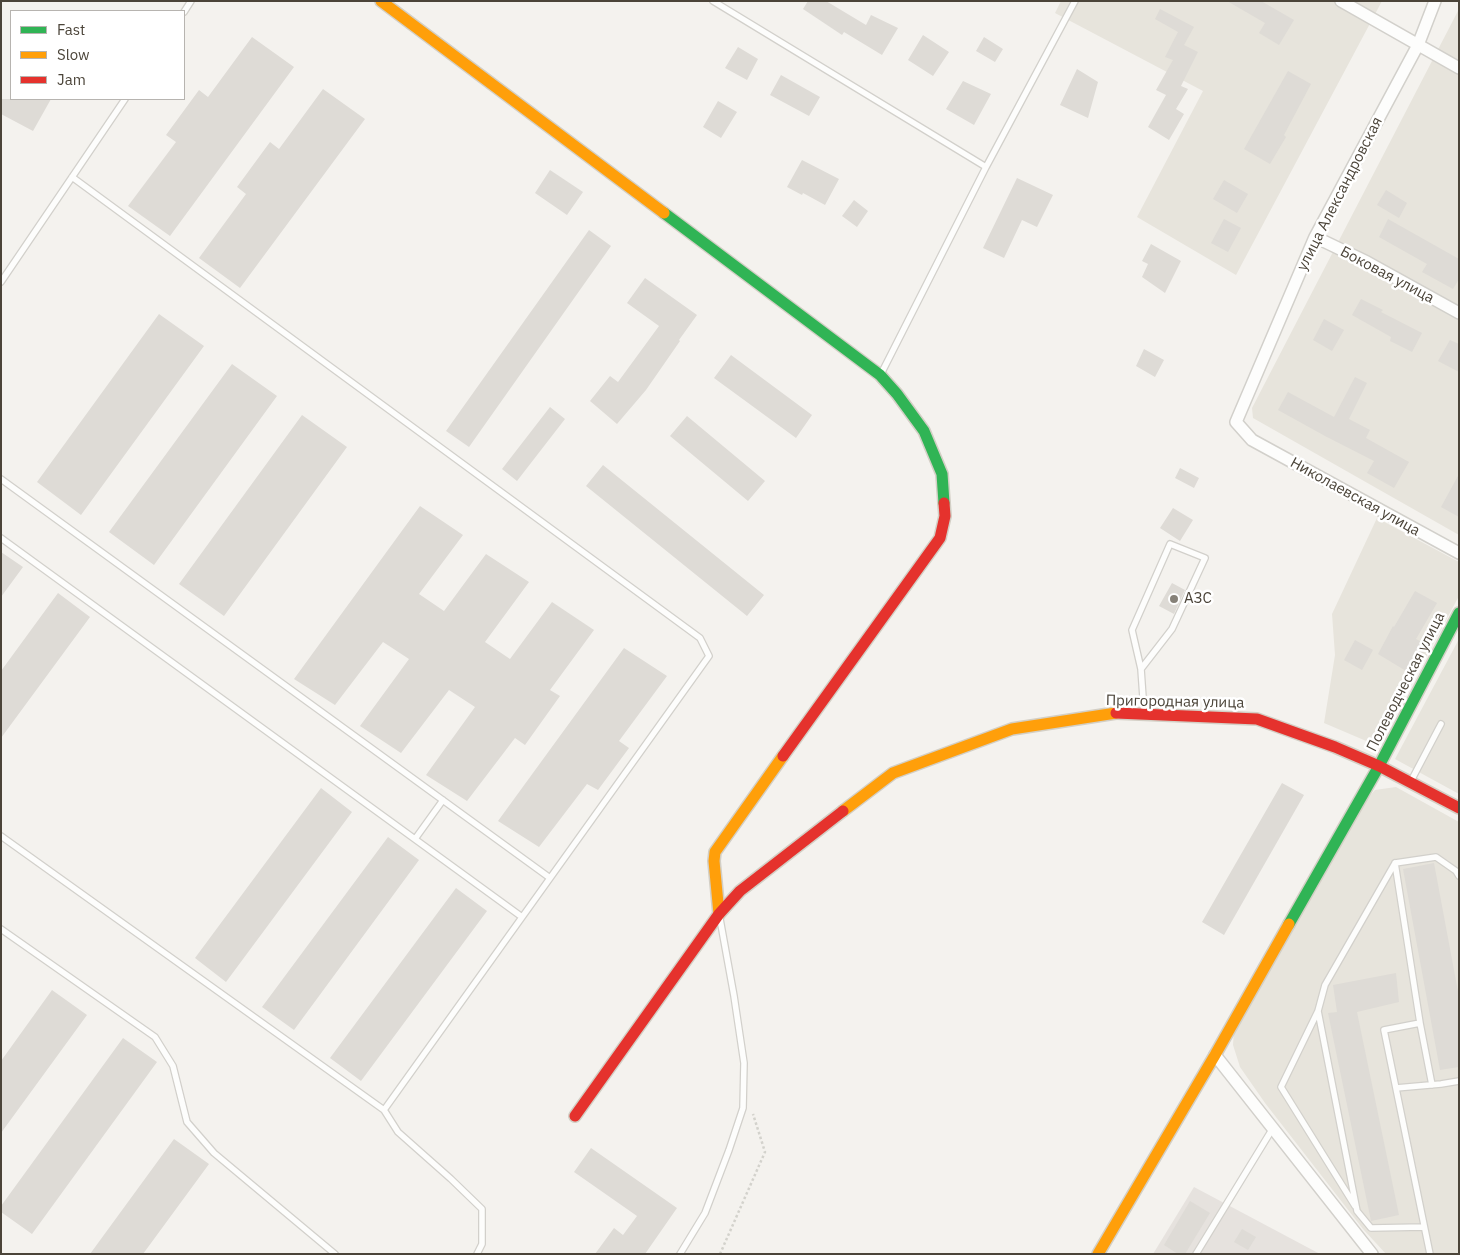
<!DOCTYPE html>
<html>
<head>
<meta charset="utf-8">
<style>
  body { margin:0 }
  #map { position:relative; width:1460px; height:1255px; overflow:hidden; background:#f4f2ee; font-family:"IBM Plex Sans",sans-serif }
  canvas { display:block }
  .frame { position:absolute; inset:0; border:2px solid #4b4439; pointer-events:none }
  .legend { position:absolute; left:10px; top:10px; width:175px; height:90px; box-sizing:border-box; background:#fff; border:1px solid #b7b4b0; margin:0; padding:6px 9px; list-style:none; font-size:15px; color:#4b4439 }
  .legend li { display:flex; align-items:center; gap:10px; height:25px }
  .legend b { width:25px; border:1px solid #b7b4b0 }
</style>
</head>
<body>
<div id="map">
<canvas width="1460" height="1255"></canvas>
<div class="frame"></div>
<ul class="legend">
<li><b style="height:6px;background:#30b455"></b>Fast</li>
<li><b style="height:6px;background:#ff9f0a"></b>Slow</li>
<li><b style="height:6px;background:#e5322d"></b>Jam</li>
</ul>
</div>
<script>
const ctx = document.querySelector('canvas').getContext('2d');
ctx.lineJoin = 'round';
function fill(path, color) { ctx.fillStyle = color; ctx.fill(path, 'evenodd'); }
const toPath = rows => new Path2D(rows.map(r => 'M' + r).join(''));
function stroke(path, color, width, dash) { ctx.strokeStyle = color; ctx.lineWidth = width; ctx.lineCap = dash ? 'butt' : 'round'; ctx.setLineDash(dash || []); ctx.stroke(path); }
function label(font, color, halo, rows, align = 'center') {
  ctx.font = font + ' "IBM Plex Sans",sans-serif'; ctx.lineWidth = 5; ctx.setLineDash([]); ctx.textBaseline = 'middle'; ctx.strokeStyle = halo; ctx.fillStyle = color; for (const [text, x, y, turn = 0] of rows) {
    ctx.save(); ctx.translate(x, y); ctx.rotate((+turn || 0) * Math.PI / 180); ctx.textAlign = isNaN(turn) ? turn : align; if (halo) ctx.strokeText(text, 0, 0); ctx.fillText(text, 0, 0); ctx.restore();
  }
}
fill(toPath([
  [1061,1,1382,1,1236,275,1137,217,1203,91,1055,13],
  [1459,9,1459,535,1253,418,1252,408],
  [1377,518,1459,562,1459,596,1378,746,1324,723,1335,655,1332,614],
  [1459,639,1459,794,1395,759],
  [1396,787,1459,822,1459,1254,1386,1254,1363,1229,1265,1103,1240,1067,1233,1045,1234,1030,1363,803,1375,790]
]), '#e7e4dc');
fill(toPath([
  [1194,1187,1320,1254,1153,1254]
]), '#e6e2de');
fill(toPath([
  [808,1,826,1,866,25,871,15,898,28,882,55,844,32,842,35,803,9],
  [1227,1,1261,1,1294,20,1279,45,1259,33,1265,23],
  [1160,9,1194,27,1184,45,1198,52,1181,86,1188,89,1176,109,1184,114,1169,140,1148,127,1166,95,1156,90,1173,60,1165,57,1178,32,1155,19],
  [923,35,949,52,933,76,908,60],
  [252,37,294,67,170,236,128,206,176,142,166,135,199,90,208,97],
  [984,37,1003,49,995,62,976,51],
  [738,47,758,59,747,80,725,68],
  [1077,69,1098,82,1088,118,1060,105],
  [1288,71,1311,84,1284,135,1286,137,1270,164,1244,149],
  [781,75,820,97,809,116,770,95],
  [963,81,991,94,974,125,946,109],
  [323,89,365,119,240,288,199,258,246,194,237,187,270,142,279,149],
  [1,99,51,99,33,131,1,114],
  [718,101,737,112,721,138,703,127],
  [802,160,839,179,825,205,803,193,802,195,787,187],
  [550,170,583,192,567,215,535,193],
  [1017,178,1053,195,1037,227,1022,220,1004,258,983,248],
  [1224,180,1248,194,1237,213,1213,199],
  [1386,190,1407,203,1399,218,1377,205],
  [854,200,868,211,857,227,842,216],
  [1224,219,1241,228,1228,252,1211,243],
  [1388,219,1459,259,1459,279,1453,289,1422,272,1427,264,1379,237],
  [589,230,611,246,469,447,446,431],
  [1151,244,1181,261,1165,293,1142,277,1148,264,1142,261],
  [645,278,697,315,679,340,680,341,646,390,617,424,590,401,610,376,618,382,659,326,627,303],
  [1361,299,1383,310,1381,312,1422,333,1412,352,1390,341,1391,337,1352,315],
  [159,314,204,346,81,515,37,482],
  [1324,319,1344,330,1332,351,1313,340],
  [1450,340,1459,344,1459,372,1438,361],
  [1144,349,1164,360,1155,377,1136,366],
  [731,355,812,415,796,438,714,378],
  [232,364,277,396,154,565,109,532],
  [1355,377,1367,383,1349,419,1370,430,1366,438,1409,462,1394,488,1367,473,1374,461,1325,436,1278,410,1288,392,1334,417],
  [550,407,565,419,517,481,502,469],
  [302,415,347,447,224,616,179,584],
  [687,416,765,481,748,501,670,436],
  [603,465,764,595,747,616,586,486],
  [1180,468,1199,478,1194,488,1175,478],
  [1459,474,1459,517,1441,507],
  [420,506,463,535,419,594,444,611,486,554,529,582,485,642,510,659,552,602,594,630,550,690,560,696,525,745,515,738,467,801,426,775,475,707,449,690,401,753,360,726,409,659,383,642,335,705,294,679],
  [1173,508,1193,520,1180,541,1160,528],
  [1,552,23,567,1,597],
  [1172,583,1185,590,1174,614,1159,606],
  [1415,591,1437,603,1416,639,1428,645,1411,674,1378,654,1393,626,1394,627],
  [58,593,90,617,1,738,1,671],
  [1355,640,1373,650,1362,670,1344,660],
  [624,648,667,676,619,741,629,748,598,790,587,784,539,847,498,821],
  [1282,783,1304,795,1224,935,1202,922],
  [321,788,352,812,226,982,195,958],
  [388,837,419,860,294,1030,262,1007],
  [1434,863,1459,997,1459,1067,1440,1070,1403,869],
  [456,888,487,911,361,1081,330,1058],
  [1396,973,1399,1002,1357,1012,1399,1215,1371,1221,1328,1013,1337,1012,1333,985],
  [52,990,87,1015,1,1133,1,1061],
  [123,1038,157,1062,32,1234,1,1212,1,1206],
  [174,1139,209,1164,143,1254,90,1254],
  [591,1148,677,1208,645,1254,595,1254,614,1228,623,1235,637,1216,574,1172],
  [1190,1201,1210,1213,1185,1254,1178,1254,1164,1245],
  [1242,1229,1256,1237,1248,1250,1234,1242]
]), '#dedbd6');
const lane = toPath([
  [713,1,986,167,1075,1],
  [184,12,191,1],
  [1,282,125,99],
  [881,374,986,167],
  [1,479,550,878],
  [1,538,522,917],
  [1141,669,1132,630,1170,544,1205,558,1172,629,1141,669,1144,712],
  [1411,781,1441,724],
  [1,836,384,1110,709,656,700,638,72,177],
  [415,839,443,800],
  [1395,863,1325,985,1318,1011,1357,1211,1371,1228,1424,1227],
  [1,929,155,1037,173,1066,187,1122,214,1153,335,1254],
  [1318,1011,1281,1087,1355,1206],
  [1420,1023,1432,1085],
  [1396,1088,1441,1084,1459,1081],
  [384,1110,398,1132,451,1179,482,1209,482,1244,477,1254],
  [680,1254,705,1213,729,1150,743,1108,744,1063,734,996,720,919],
  [1196,1254,1273,1128],
  [1430,1254,1384,1030,1420,1023,1395,863,1436,857,1456,871,1459,876]
]);
const street = toPath([
  [1341,1,1459,68],
  [1435,1,1418,45,1315,237,1236,422,1252,440,1459,553],
  [1315,237,1367,262,1459,313],
  [1215,1055,1372,1254]
]);
const fast = toPath([
  [664,213,880,375,897,394,924,431,942,474,944,503],
  [1289,924,1379,766,1459,613]
]);
const slow = toPath([
  [381,1,664,213],
  [843,811,893,773,1012,729,1116,713],
  [719,914,714,861,715,852,783,756],
  [1098,1254,1215,1055,1289,924]
]);
const jam = toPath([
  [1116,713,1257,719,1335,747,1379,766,1459,808],
  [783,756,940,538,945,516,944,503],
  [575,1116,719,914,740,891,843,811]
]);
stroke(lane, '#d2d0cb', 8);
stroke(street, '#d2d0cb', 14);
stroke(fast, '#d3cfc5', 14);
stroke(slow, '#d3cfc5', 14);
stroke(jam, '#d3cfc5', 14);
stroke(toPath([
  [720,1254,765,1152,753,1114]
]), '#d3d2cc', 2.5, [2.5, 2.5]);
stroke(lane, '#fdfdfc', 5.5);
stroke(street, '#fdfdfc', 11);
stroke(fast, '#30b455', 11);
stroke(slow, '#ff9f0a', 11);
stroke(jam, '#e5322d', 11);
for (const [x, y, r, color] of [
  [1174,599,5,"#868178"]
]) { const dot = new Path2D(); dot.arc(x, y, r, 0, 2 * Math.PI); ctx.fillStyle = color; ctx.fill(dot); stroke(dot, '#fff', 2); }
label('15px', '#4b4439', '#fff', [
  ["улица Александровская",1340,194,-63],
  ["Боковая улица",1387,275,28],
  ["Николаевская улица",1355,497,29],
  ["Полеводческая улица",1406,682,-63],
  ["Пригородная улица",1175,702,1]
]);
label('15px', '#4b4439', '#fff', [
  ["АЗС",1184,599]
], 'left');
</script>
</body>
</html>
